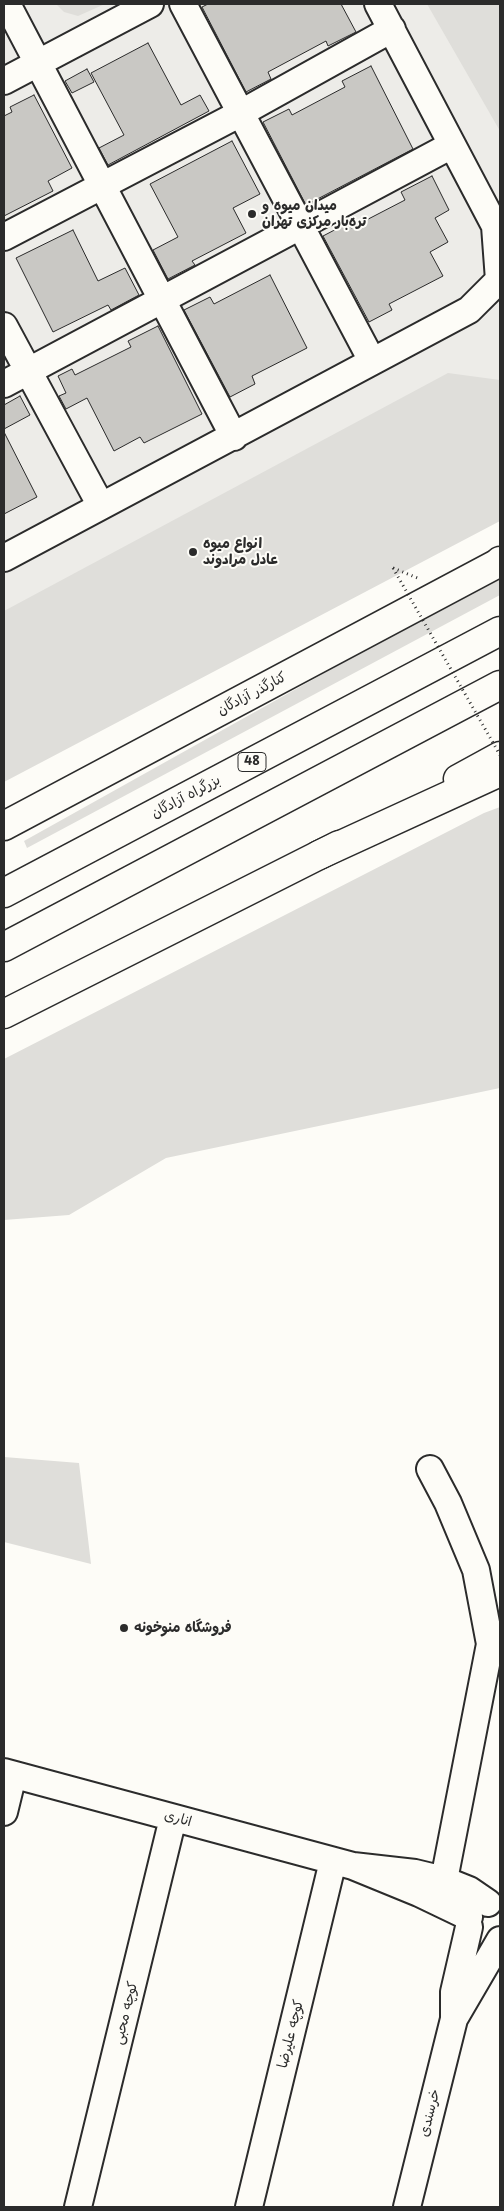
<!DOCTYPE html>
<html>
<head>
<meta charset="utf-8">
<style>
  body { margin:0 }
  #map { position:relative; width:504px; height:2211px; overflow:hidden; background:#fdfcf7; font-family:"Playpen Sans",sans-serif }
  canvas { display:block }
  .frame { position:absolute; inset:0; border:5px solid #2b2b2b; pointer-events:none }
</style>
</head>
<body>
<div id="map">
<canvas width="504" height="2211"></canvas>
<div class="frame"></div>
</div>
<script>
const ctx = document.querySelector('canvas').getContext('2d');
ctx.lineJoin = 'round';
function fill(path, color) { ctx.fillStyle = color; ctx.fill(path, 'evenodd'); }
const toPath = rows => new Path2D(rows.map(r => 'M' + r).join(''));
function stroke(path, color, width, dash) { ctx.strokeStyle = color; ctx.lineWidth = width; ctx.lineCap = dash ? 'butt' : 'round'; ctx.setLineDash(dash || []); ctx.stroke(path); }
function label(font, color, halo, rows, align = 'center') {
  ctx.font = font + ' "Playpen Sans","Playpen Sans Arabic",sans-serif'; ctx.lineWidth = 4; ctx.setLineDash([]); ctx.textBaseline = 'middle'; ctx.strokeStyle = halo; ctx.fillStyle = color; for (const [text, x, y, turn = 0] of rows) {
    ctx.save(); ctx.translate(x, y); ctx.rotate((+turn || 0) * Math.PI / 180); ctx.textAlign = isNaN(turn) ? turn : align; if (halo) ctx.strokeText(text, 0, 0); ctx.fillText(text, 0, 0); ctx.restore();
  }
}
fill(toPath([
  [4,4,500,4,500,425,4,673]
]), '#edece8');
fill(toPath([
  [56,4,105,4,78,16,64,12],
  [427,4,500,4,500,131],
  [448,373,500,380,500,521,4,782,4,611],
  [500,575,500,595,27,848,24,841],
  [500,807,500,1088,166,1158,69,1215,4,1220,4,1059,484,813],
  [4,1457,79,1463,91,1564,4,1542]
]), '#dfdeda');
const building = toPath([
  [208,4,341,4,356,32,328,46,326,41,268,72,271,79,246,92,202,7,208,4],
  [148,43,181,105,200,95,209,111,108,165,99,148,124,135,91,73,148,43],
  [371,66,413,149,306,205,263,122,289,109,292,115,345,87,342,81,371,66],
  [87,69,94,82,72,93,65,81,87,69],
  [34,95,72,168,48,181,53,191,4,216,4,116,12,112,10,107,34,95],
  [232,141,260,194,233,208,246,233,192,261,195,265,168,279,153,250,178,237,150,184,232,141],
  [432,176,449,210,435,218,448,242,430,252,443,276,389,304,392,310,369,322,323,236,348,223,351,228,405,200,401,192,432,176],
  [73,230,98,281,125,268,139,295,111,310,108,305,53,332,16,258,73,230],
  [270,275,307,348,252,376,255,384,230,397,184,310,210,297,214,304,270,275],
  [158,326,202,414,144,443,140,437,114,451,87,398,66,409,59,396,66,393,58,376,72,369,75,375,131,347,128,341,158,326],
  [20,396,30,415,4,429,4,405,20,396],
  [4,432,37,497,4,514,4,432]
]);
fill(building, '#c9c8c4');
stroke(building, '#2b2b2b', 1);
const minor = toPath([
  [7,4,234,437],
  [183,4,372,361],
  [4,81,150,4],
  [4,237,241,113,392,29],
  [4,326,101,506],
  [4,384,452,145],
  [4,558,469,310,499,280,495,226,378,4],
  [430,1469,448,1503,476,1570,490,1644,444,1880],
  [4,1772,353,1866],
  [4,1812,13,1775],
  [469,1917,419,1893,353,1866,415,1873,444,1880,469,1890,488,1903],
  [469,1927,454,1992,454,2019,500,1940],
  [78,2207,173,1818],
  [249,2207,333,1861],
  [407,2207,454,2019]
]);
const major = toPath([
  [458,779,500,756],
  [4,826,500,562],
  [4,1014,339,845]
]);
const highway = toPath([
  [500,562,500,561],
  [319,855,500,772],
  [4,893,500,631],
  [4,947,500,685]
]);
stroke(minor, '#2b2b2b', 30);
stroke(major, '#2b2b2b', 31);
stroke(highway, '#2b2b2b', 31);
stroke(toPath([
  [393,568,420,579]
]), '#2b2b2b', 3, [1, 4]);
stroke(minor, '#fdfcf7', 26);
stroke(major, '#fdfcf7', 28);
stroke(highway, '#fdfcf7', 28);
stroke(toPath([
  [393,568,500,755]
]), '#2b2b2b', 3, [1, 4]);
for (const [x, y, r, color] of [
  [252,214,5,"#2b2b2b"],
  [193,552,5,"#2b2b2b"],
  [124,1628,5,"#2b2b2b"]
]) { const dot = new Path2D(); dot.arc(x, y, r, 0, 2 * Math.PI); ctx.fillStyle = color; ctx.fill(dot); stroke(dot, '#fdfcf7', 2); }
for (const [x, y, w] of [
  [252,762,28]
]) { const box = new Path2D(); box.roundRect(x - w / 2, y - 9.5, w, 19, 4); ctx.fillStyle = '#fdfcf7'; ctx.fill(box); stroke(box, '#2b2b2b', 1); }
label('bold 12px', '#2b2b2b', null, [
  ["48",252,762]
]);
label('bold 14px', '#2b2b2b', '#fdfcf7', [
  ["میدان میوه و",262,206],
  ["تره‌بار مرکزی تهران",262,222],
  ["انواع میوه",203,544],
  ["عادل مرادوند",203,560],
  ["فروشگاه منوخونه",134,1628]
], 'left');
label('14px', '#2b2b2b', '#fdfcf7', [
  ["کنارگذر آزادگان",252,694,-28],
  ["بزرگراه آزادگان",186,797,-28],
  ["اناری",178,1819,15],
  ["کوچه محبی",126,2013,-76],
  ["کوچه علیرضا",291,2034,-76],
  ["خرسندی",430,2113,-76]
]);
</script>
</body>
</html>
